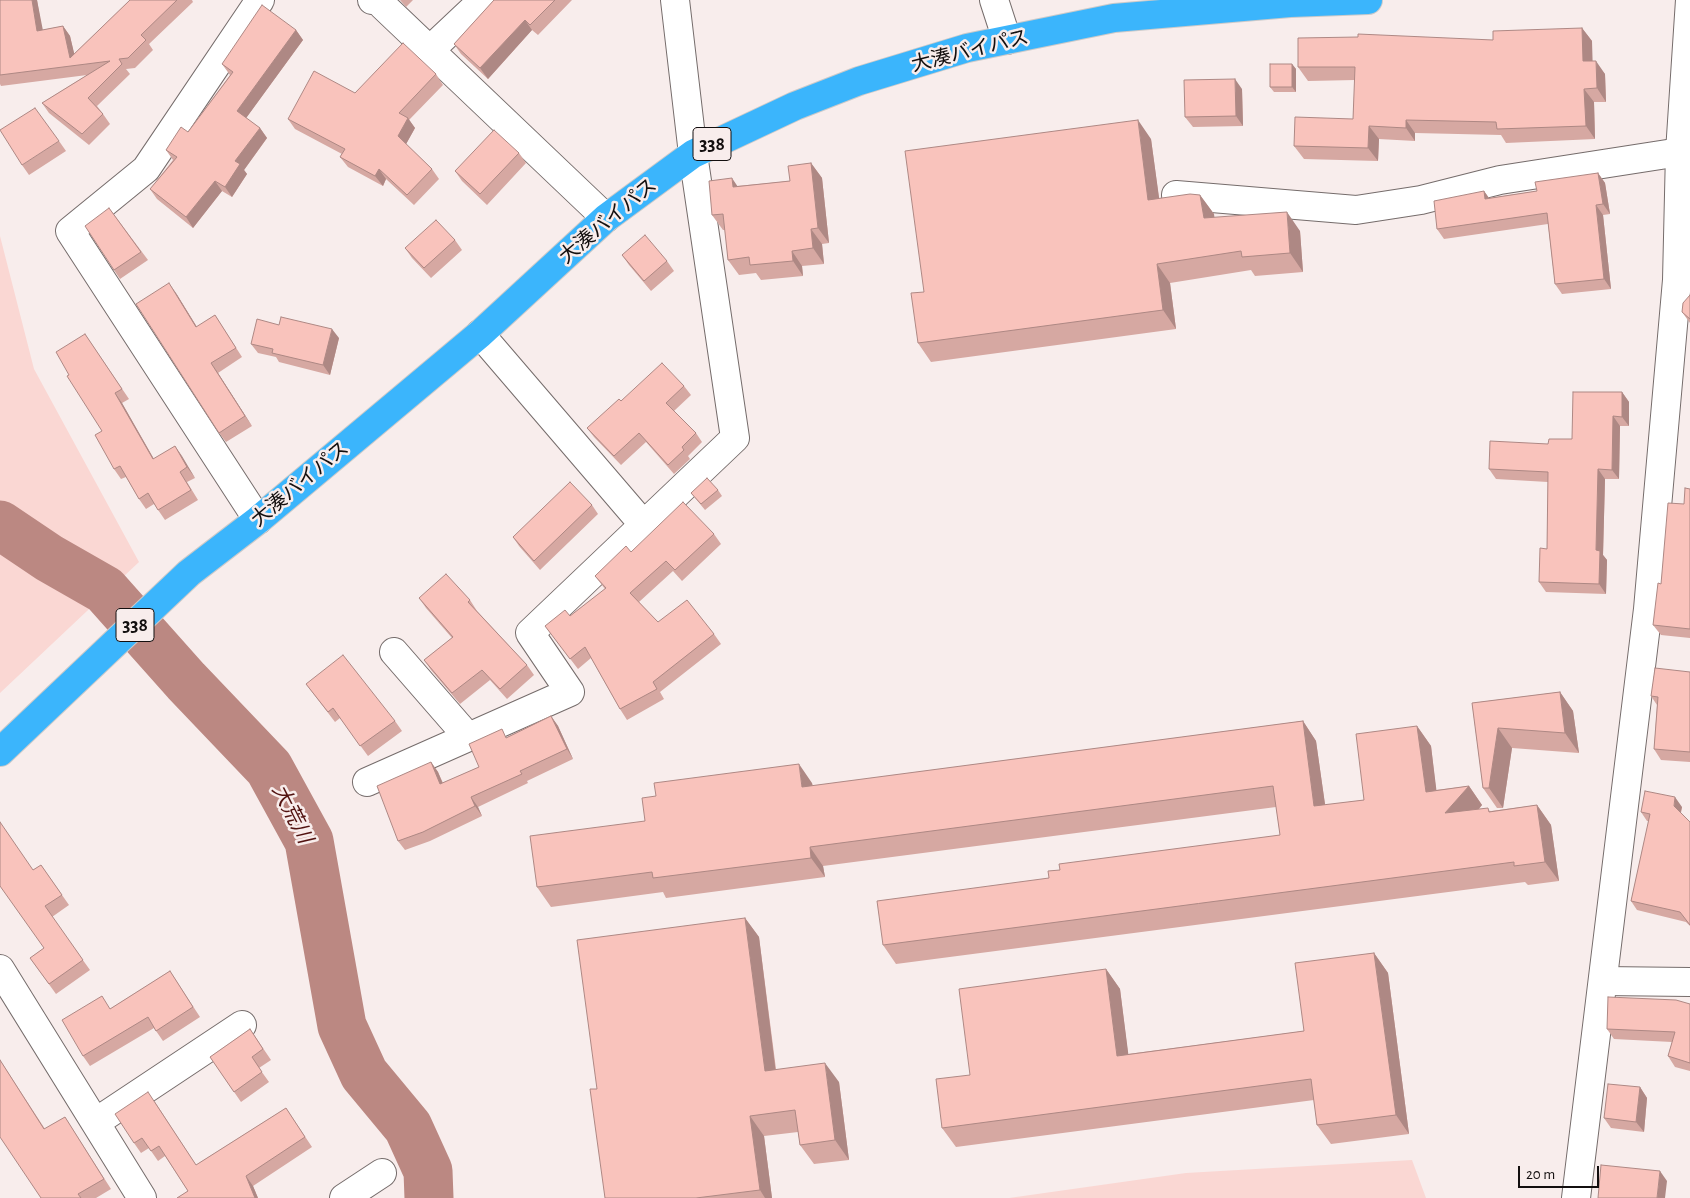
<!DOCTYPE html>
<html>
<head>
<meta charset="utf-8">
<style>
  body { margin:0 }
  #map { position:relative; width:1690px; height:1198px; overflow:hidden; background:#f8edec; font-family:"Alegreya Sans",sans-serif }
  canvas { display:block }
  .scale { position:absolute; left:1518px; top:1166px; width:81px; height:22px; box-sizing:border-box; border:2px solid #130f0f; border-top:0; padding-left:6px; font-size:15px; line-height:18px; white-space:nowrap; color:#130f0f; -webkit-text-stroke:4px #f8edec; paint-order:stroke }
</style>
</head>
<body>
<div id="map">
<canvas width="1690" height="1198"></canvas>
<div class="scale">20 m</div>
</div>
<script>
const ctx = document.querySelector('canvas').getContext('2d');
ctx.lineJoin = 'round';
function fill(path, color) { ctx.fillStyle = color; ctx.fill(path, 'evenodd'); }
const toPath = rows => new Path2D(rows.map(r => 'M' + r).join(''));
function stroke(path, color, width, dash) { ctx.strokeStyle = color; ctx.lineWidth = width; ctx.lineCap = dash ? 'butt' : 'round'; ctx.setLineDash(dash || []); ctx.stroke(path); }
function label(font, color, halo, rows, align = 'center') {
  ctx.font = font + ' "Alegreya Sans","Noto Sans JP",sans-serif'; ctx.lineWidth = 5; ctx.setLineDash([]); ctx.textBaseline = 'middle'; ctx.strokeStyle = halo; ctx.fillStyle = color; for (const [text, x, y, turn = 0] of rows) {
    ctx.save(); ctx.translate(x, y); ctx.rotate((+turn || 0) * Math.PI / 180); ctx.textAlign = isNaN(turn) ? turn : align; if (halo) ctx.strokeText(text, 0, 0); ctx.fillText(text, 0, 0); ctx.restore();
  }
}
fill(toPath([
  [0,236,34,369,139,562,0,693],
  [1412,1160,1426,1198,1009,1198,1186,1173]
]), '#fad7d3');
stroke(toPath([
  [0,525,49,558,105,590,186,681,269,768,309,841,342,1026,364,1074,408,1127,428,1171,429,1198]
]), '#bb8882', 49);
const street = toPath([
  [372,0,378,1,606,218],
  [430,50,483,0],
  [1176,195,1356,210,1421,200,1500,180,1680,152],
  [480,334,643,524],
  [258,520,70,231,146,169,260,0],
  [394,652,468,737],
  [367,782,570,692,530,633,735,438,693,154,675,0],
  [0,969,142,1198],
  [1603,981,1690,982],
  [96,1122,242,1025],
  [344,1198,382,1173]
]);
const secondary = toPath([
  [994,0,1007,40],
  [1576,1198,1648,609,1677,280,1680,152,1690,0]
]);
const highway = toPath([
  [0,752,189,573,258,520,480,334,606,218,693,154,795,106,859,81,967,48,1114,18,1290,3,1368,0]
]);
stroke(street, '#756c6b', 30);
stroke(secondary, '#756c6b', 30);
stroke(highway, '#cbcaca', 30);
stroke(street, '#fff', 28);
stroke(secondary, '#fff', 28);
stroke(highway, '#3bb5fc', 28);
fill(toPath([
  [0,0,37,0,42,30,63,26,70,36,74,54,130,0,192,0,193,2,149,44,153,50,135,68,126,69,130,74,97,106,103,114,110,124,89,145,49,113,42,103,87,75,1,86,0,84],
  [400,0,413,0,406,7],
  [494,0,572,0,538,35,532,30,488,79,461,54,454,44],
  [1582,28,1592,41,1592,61,1605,74,1606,102,1594,102,1595,139,1506,143,1501,135,1415,133,1415,141,1379,139,1378,161,1304,159,1294,146,1353,119,1355,80,1308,81,1298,67],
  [296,30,303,40,246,118,260,128,267,138,244,170,247,174,232,197,222,191,193,228,157,199,150,189,173,160,166,150,188,132,230,75,222,64],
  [1292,64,1296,69,1296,92,1274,92,1270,87],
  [436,74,443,85,409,120,415,128,406,144,432,169,439,179,414,205,386,179,383,186,348,167,340,157,342,154,295,129,288,119,355,93],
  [1242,89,1243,126,1193,127,1185,117],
  [1151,139,1159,199,1200,195,1214,214,1214,218,1300,231,1303,272,1255,276,1251,270,1170,283,1176,329,931,362,918,343,924,292],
  [59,141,66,151,29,175,22,165],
  [519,153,526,163,487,205,462,181,455,171],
  [811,163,822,178,829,243,822,244,824,264,802,266,803,276,761,280,756,273,739,275,728,260,725,230,723,230,712,215,737,186,790,181],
  [1598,173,1605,183,1610,214,1603,215,1611,289,1562,294,1555,284,1548,224,1444,239,1437,229,1484,191,1489,198,1537,191],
  [109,208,148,260,120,279,114,270],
  [455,240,462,250,431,278,412,258,405,248],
  [622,255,667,261,674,271,651,291,629,265],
  [176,293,197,327,215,315,242,357,218,373,252,426,226,442,219,433],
  [1690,295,1690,323,1682,312],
  [85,334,129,399,122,403,154,459,175,446,195,478,187,482,198,500,165,520,154,504,146,509,139,499,126,477,121,479,114,469,102,431,69,375],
  [339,338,330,375,279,362,276,357,258,353,251,344],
  [684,386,691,395,674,411,696,433,702,442,688,456,690,459,674,474,646,442,621,465,594,437,587,428,621,401],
  [1622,392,1629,402,1629,426,1620,426,1619,479,1605,479,1603,555,1607,560,1606,594,1546,592,1539,582,1547,549,1548,482,1496,479,1489,469,1548,444,1572,439],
  [1690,489,1690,638,1661,635,1653,625,1661,584,1684,504],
  [718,490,722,496,705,510,691,493],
  [592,505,598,514,540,570,519,546,513,537],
  [714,534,721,544,682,581,673,571,639,602,658,622,714,634,721,644,660,692,664,699,627,720,620,709,591,658,578,669,545,626,570,616,605,589,595,576,631,552],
  [419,598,470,600,477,611,527,665,534,675,507,699,490,680,460,704,431,670,424,660,452,638,426,608],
  [1690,672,1690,762,1661,760,1654,749,1657,705,1651,696],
  [306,684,395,721,402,731,368,756,340,718,335,722],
  [1560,692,1573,711,1579,753,1512,748,1503,808,1497,808,1483,788,1472,703],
  [551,716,558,726,573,759,527,781,528,783,478,807,482,816,430,841,405,850,398,841,431,762,438,772,443,783,479,767,507,737],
  [1303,721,1316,741,1325,805,1364,800,1417,726,1431,746,1436,790,1469,786,1482,805,1479,809,1491,811,1537,805,1551,825,1559,881,1528,885,1525,882,896,964,883,945,1049,878,1060,870,1280,835,1276,807,823,866,825,877,666,898,663,892,551,907,537,887,645,821,812,783,813,786],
  [1682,807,1681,813,1690,822,1690,926,1686,922,1637,910,1631,901,1649,821,1647,821,1641,812],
  [41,865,69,905,52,917,90,970,56,994,30,958,44,948,33,870],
  [745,918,759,937,776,1069,839,1082,849,1160,814,1164,800,1145,798,1132,764,1136,772,1198,605,1198,597,1089],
  [1374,953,1388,973,1409,1134,1331,1144,1317,1125,1314,1100,956,1147,942,1128,970,1075,1106,969,1120,989,1128,1054,1304,1031],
  [170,971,200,1017,163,1041,154,1028,90,1066,83,1056,110,1009],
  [1690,1004,1690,1071,1675,1067,1668,1056,1672,1042,1614,1039,1607,1029],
  [250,1029,271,1060,259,1068,269,1082,241,1102,210,1057],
  [0,1060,45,1129,65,1117,111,1189,96,1198,41,1198],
  [1640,1087,1647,1098,1644,1132,1611,1128,1604,1118],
  [155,1102,196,1165,286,1108,312,1147,253,1186,258,1198,177,1198,188,1191,165,1156,158,1161,149,1148,141,1153,134,1143]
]), '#d6a8a2');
fill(toPath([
  [32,0,37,0,45,41,37,31],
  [525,20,532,30,488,79,480,68],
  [63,26,70,36,77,65,70,58],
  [1582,28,1592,41,1593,75,1583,61],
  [296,30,303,40,244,121,237,111],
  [1596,61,1605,74,1606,102,1597,88],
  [1292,64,1296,69,1296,92,1292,87],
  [1235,79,1242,89,1243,126,1236,116],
  [1584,89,1594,102,1595,139,1586,126],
  [408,118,415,128,405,146,398,136],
  [1138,120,1151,139,1162,219,1148,200],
  [1406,120,1415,133,1415,141,1406,128],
  [1369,126,1379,139,1378,161,1368,148],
  [260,128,267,138,244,170,247,174,232,197,225,187,235,161],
  [811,163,822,178,829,243,818,228],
  [379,169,386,179,383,186,375,176],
  [1598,173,1605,183,1610,214,1603,204],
  [732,178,742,193,733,187],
  [215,181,222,191,193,228,186,217],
  [1484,191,1491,201,1485,199],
  [1200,195,1214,214,1217,237,1204,218],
  [1596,205,1603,215,1611,289,1604,279],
  [1287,212,1300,231,1303,272,1290,253],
  [811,229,822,244,824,264,813,248],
  [792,251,802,266,803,276,793,261],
  [1157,264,1170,283,1176,329,1163,310],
  [169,283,176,293,203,337,196,327],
  [332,329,339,338,330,375,323,365],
  [211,363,218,373,252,426,245,416],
  [1622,392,1629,402,1629,426,1622,417],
  [115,393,122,403,160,470,153,459],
  [1613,416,1620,426,1619,479,1612,470],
  [175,446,182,456,195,478,187,467],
  [1598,469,1605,479,1603,555,1607,560,1606,594,1599,584,1596,550],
  [1560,692,1573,711,1579,753,1565,733],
  [551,716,558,726,573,759,567,749],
  [1303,721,1316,741,1328,825,1314,806],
  [1417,726,1431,746,1439,811,1426,792],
  [1498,728,1512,748,1503,808,1489,788],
  [431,762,438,772,447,794,440,784],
  [799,764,812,783,815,807,802,787],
  [1469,786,1482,805,1458,833,1445,813],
  [471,797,478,807,482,816,475,806],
  [1675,797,1682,807,1680,815,1674,806],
  [1537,805,1551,825,1559,881,1545,862],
  [810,847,823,866,825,877,811,858],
  [745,918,759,937,778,1090,765,1071],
  [1374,953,1388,973,1409,1134,1396,1115],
  [1106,969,1120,989,1131,1075,1117,1056],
  [825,1063,839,1082,849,1160,835,1140],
  [1640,1087,1647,1098,1644,1132,1636,1122],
  [750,1116,764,1136,772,1198,765,1198,760,1190],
  [1660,1171,1667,1181,1665,1198,1657,1198],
  [246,1176,253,1186,258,1198,255,1198]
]), '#ae8884');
const building = toPath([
  [0,0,32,0,37,31,63,26,70,58,130,0,177,0,141,35,146,40,128,58,119,59,122,64,88,98,103,114,82,134,42,103,110,61,0,75,0,0],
  [494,0,555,0,530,25,525,20,480,68,454,44,494,0],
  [262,5,296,30,237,111,260,128,235,161,240,164,225,187,215,181,186,217,150,189,177,157,166,150,181,127,188,132,233,72,222,64,262,5],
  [1582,28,1583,61,1596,61,1597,88,1584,89,1586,126,1497,129,1496,122,1406,120,1406,128,1369,126,1368,148,1294,146,1295,117,1353,119,1355,67,1298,67,1298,38,1358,37,1358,34,1493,40,1493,31,1582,28],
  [403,43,436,74,399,113,408,118,398,136,432,169,407,195,379,169,375,176,340,157,345,149,288,119,314,71,355,93,403,43],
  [1270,64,1292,64,1292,87,1270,87,1270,64],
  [1235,79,1236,116,1185,117,1184,80,1235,79],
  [35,108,59,141,22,165,0,130,35,108],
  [1138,120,1148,200,1190,194,1200,195,1204,218,1287,212,1290,253,1242,257,1241,251,1157,264,1163,310,918,343,911,293,924,292,905,151,1138,120],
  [494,130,519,153,480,194,455,171,494,130],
  [811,163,818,228,811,229,813,248,792,251,793,261,750,265,749,257,728,260,723,214,712,215,709,181,732,178,733,187,790,181,788,166,811,163],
  [1598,173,1603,204,1596,205,1604,279,1555,284,1547,213,1437,229,1434,201,1484,191,1485,199,1537,191,1535,182,1598,173],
  [109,208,141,252,114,270,85,226,109,208],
  [436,220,455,240,424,268,405,248,436,220],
  [645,235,667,261,644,281,622,255,645,235],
  [169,283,196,327,215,315,236,348,211,363,245,416,219,433,136,304,169,283],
  [1690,295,1690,319,1682,312,1683,303,1690,295],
  [281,317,332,329,323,365,272,353,273,349,251,344,257,319,279,325,281,317],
  [85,334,122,389,115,393,153,459,175,446,187,467,180,472,191,490,158,510,148,493,139,499,120,466,114,469,95,435,102,431,67,376,69,375,56,352,85,334],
  [662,363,684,386,666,403,696,433,682,447,684,450,668,465,639,433,614,456,587,428,619,399,621,401,662,363],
  [1573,392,1622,392,1622,417,1613,416,1612,470,1598,469,1596,550,1600,551,1599,584,1539,582,1540,548,1547,549,1548,472,1489,469,1490,441,1548,444,1549,439,1572,439,1573,392],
  [707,478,718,490,701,504,691,493,707,478],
  [570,482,592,505,534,561,513,537,570,482],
  [1685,488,1690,489,1690,629,1653,625,1658,583,1661,584,1668,503,1684,504,1685,488],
  [683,502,714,534,675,570,666,561,630,593,658,622,687,600,714,634,653,682,657,689,620,709,585,647,570,659,545,626,565,610,570,616,606,588,595,576,626,546,631,552,683,502],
  [446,574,470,600,468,602,527,665,500,689,482,670,452,693,424,660,453,637,419,598,446,574],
  [343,655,395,721,360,746,333,708,328,712,306,684,343,655],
  [1655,668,1690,672,1690,752,1654,749,1658,697,1651,696,1655,668],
  [1560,692,1565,733,1498,728,1489,788,1483,788,1472,703,1560,692],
  [551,716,567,749,520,771,522,774,471,797,475,806,423,832,398,841,377,786,431,762,440,784,479,767,469,744,502,729,506,738,551,716],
  [1303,721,1314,806,1364,800,1356,734,1417,726,1426,792,1469,786,1445,813,1488,808,1489,812,1537,805,1545,862,1514,866,1514,862,883,945,877,901,1049,878,1048,871,1060,870,1059,864,1280,835,1273,786,810,847,811,858,653,878,652,872,537,887,530,836,645,821,642,798,656,796,654,783,799,764,802,787,1303,721],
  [1645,791,1675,797,1674,806,1690,822,1690,925,1680,912,1631,901,1650,814,1641,812,1645,791],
  [0,822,33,870,41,865,62,895,45,906,83,960,49,984,30,958,44,948,0,886,0,822],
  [745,918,765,1071,825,1063,835,1140,800,1145,795,1110,750,1116,760,1190,696,1198,605,1198,590,1089,597,1089,577,940,745,918],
  [1374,953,1396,1115,1317,1125,1311,1079,942,1128,936,1079,970,1075,959,989,1106,969,1117,1056,1304,1031,1295,963,1374,953],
  [170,971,193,1007,156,1031,148,1017,83,1056,62,1020,102,996,110,1009,170,971],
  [1608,997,1676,1000,1690,1004,1690,1063,1668,1056,1675,1032,1607,1029,1608,997],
  [250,1029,263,1049,252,1057,262,1072,234,1092,210,1057,250,1029],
  [0,1060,44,1129,65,1117,104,1179,78,1194,81,1198,41,1198,0,1137,0,1060],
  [1608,1084,1640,1087,1636,1122,1604,1118,1608,1084],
  [148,1092,196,1165,286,1108,305,1137,246,1176,255,1198,177,1198,188,1191,159,1146,151,1151,142,1138,134,1143,115,1114,148,1092],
  [1601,1165,1660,1171,1657,1198,1598,1198,1601,1165]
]);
fill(building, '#f9c3bc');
stroke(building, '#ae8884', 1);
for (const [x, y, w] of [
  [712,144,38],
  [135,625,38]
]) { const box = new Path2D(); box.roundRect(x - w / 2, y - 16.5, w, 33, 4); ctx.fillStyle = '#f8edec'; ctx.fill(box); stroke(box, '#130f0f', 1); }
label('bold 19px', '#130f0f', null, [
  ["338",712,144],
  ["338",135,625]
]);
label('20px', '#130f0f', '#f8edec', [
  ["大湊バイパス",970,51,-14],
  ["大湊バイパス",608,221,-40],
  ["大湊バイパス",300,484,-40]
]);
label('italic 21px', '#511210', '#f8edec', [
  ["大荒川",292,814,63]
]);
</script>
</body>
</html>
